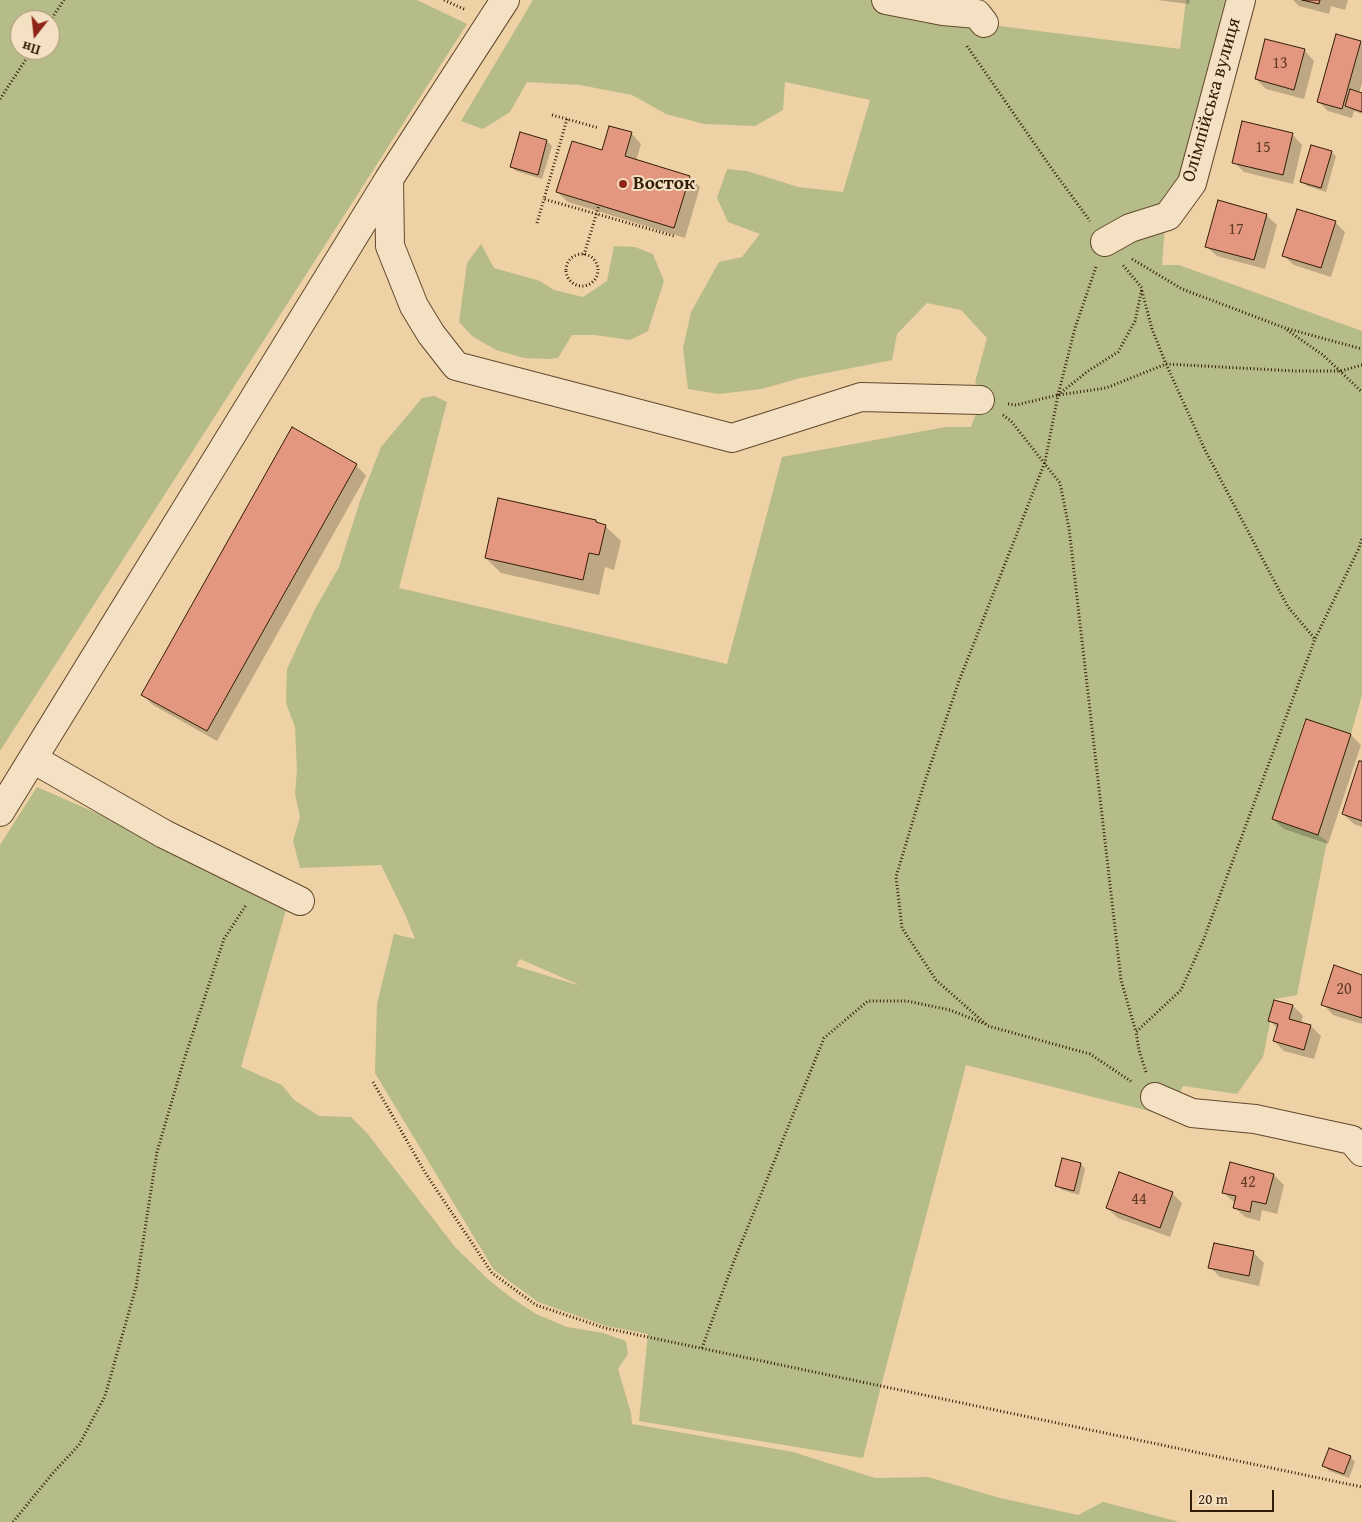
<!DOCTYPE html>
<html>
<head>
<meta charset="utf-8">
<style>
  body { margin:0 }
  #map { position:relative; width:1362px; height:1522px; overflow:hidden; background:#eed1a4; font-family:"Gentium Book Plus",serif }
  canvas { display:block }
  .north { position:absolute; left:10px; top:10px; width:50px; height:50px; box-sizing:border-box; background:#f4e1c4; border:1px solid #a79278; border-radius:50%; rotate:196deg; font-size:14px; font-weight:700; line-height:20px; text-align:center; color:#331c07 }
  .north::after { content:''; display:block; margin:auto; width:18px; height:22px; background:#8f2418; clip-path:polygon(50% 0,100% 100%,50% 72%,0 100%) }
  .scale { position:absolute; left:1190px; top:1490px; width:84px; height:22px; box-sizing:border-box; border:2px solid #331c07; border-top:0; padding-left:6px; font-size:15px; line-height:18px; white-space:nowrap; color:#331c07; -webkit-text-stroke:4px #f4e1c4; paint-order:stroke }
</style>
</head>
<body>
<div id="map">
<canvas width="1362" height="1522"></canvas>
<div class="north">Пн</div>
<div class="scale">20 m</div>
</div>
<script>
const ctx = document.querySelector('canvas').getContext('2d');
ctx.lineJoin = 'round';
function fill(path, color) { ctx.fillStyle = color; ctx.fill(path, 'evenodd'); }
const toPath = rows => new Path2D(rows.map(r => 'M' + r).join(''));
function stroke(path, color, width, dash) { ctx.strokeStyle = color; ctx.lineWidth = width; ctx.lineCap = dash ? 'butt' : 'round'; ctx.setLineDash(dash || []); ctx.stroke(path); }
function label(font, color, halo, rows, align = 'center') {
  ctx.font = font + ' "Gentium Book Plus",serif'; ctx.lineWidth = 4; ctx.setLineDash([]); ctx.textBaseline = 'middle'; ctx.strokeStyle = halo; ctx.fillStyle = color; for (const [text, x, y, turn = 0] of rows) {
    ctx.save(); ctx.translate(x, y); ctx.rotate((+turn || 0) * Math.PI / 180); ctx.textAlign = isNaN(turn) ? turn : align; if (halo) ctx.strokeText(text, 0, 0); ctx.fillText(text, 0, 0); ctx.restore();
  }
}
fill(toPath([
  [0,0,417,0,467,24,0,751],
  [20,20,50,20,50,50,20,50],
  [533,0,983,0,984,24,1180,49,1186,0,1237,0,1189,182,1166,213,1162,265,1179,265,1362,331,1362,695,1351,734,1305,719,1272,819,1318,835,1327,841,1297,995,1275,999,1263,1057,1237,1094,1183,1086,1169,1116,966,1065,881,1386,863,1458,639,1421,648,1334,606,1326,538,1302,494,1270,375,1073,377,1004,394,934,415,939,405,914,381,865,300,868,293,841,300,817,295,794,297,770,295,727,286,703,287,669,314,611,339,567,360,501,381,447,422,398,434,396,447,402,399,588,727,664,782,457,946,427,971,427,983,394,975,382,987,338,961,310,927,303,897,334,892,360,801,378,761,389,719,394,688,389,683,348,691,312,719,262,742,257,760,234,728,222,717,198,727,169,747,171,798,187,843,192,870,100,785,82,783,110,755,126,704,124,666,114,632,95,580,85,527,82,510,112,483,129,461,121],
  [520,959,577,984,577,985,516,966],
  [481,244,494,268,540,281,554,290,583,297,607,281,614,246,635,247,653,254,664,281,648,331,630,340,595,335,572,335,558,358,548,359,524,358,496,350,472,336,459,322,467,263],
  [37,787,163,842,245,882,286,910,241,1067,282,1085,294,1100,319,1116,351,1117,367,1133,455,1247,490,1281,513,1299,536,1314,567,1327,603,1333,626,1341,628,1354,618,1369,631,1413,632,1424,793,1452,875,1478,928,1477,1000,1498,1078,1515,1103,1502,1180,1522,0,1522,0,845]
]), '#b6bc87');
fill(toPath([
  [1157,0,1190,0,1189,4],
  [1293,0,1348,0,1345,10,1331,6,1329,14,1299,6],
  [1360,42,1362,44,1362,83,1359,93,1362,94,1362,114,1354,111,1352,118,1328,111,1318,101],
  [1304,50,1314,61,1304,99,1266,89,1256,79],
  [631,133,641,144,636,161,690,177,700,187,685,238,568,202,557,192,603,151],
  [1292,134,1302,145,1293,184,1244,172,1234,162],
  [547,141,552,146,542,179,516,171,512,167],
  [1331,152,1336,156,1326,192,1307,186,1302,181],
  [1266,215,1277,225,1265,269,1217,256,1206,246],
  [1335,222,1345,232,1331,277,1294,265,1283,255],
  [356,465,366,476,217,741,153,705,143,695],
  [596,521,600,524,605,526,621,541,614,570,605,567,599,595,501,573,486,558],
  [1351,735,1361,745,1328,844,1284,829,1273,819],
  [1362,763,1362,827,1354,824,1343,814],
  [1362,976,1362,1024,1333,1015,1323,1004],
  [1293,1006,1303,1016,1301,1023,1311,1026,1321,1036,1314,1059,1284,1051,1274,1041,1278,1029,1270,1021],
  [1063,1160,1081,1164,1085,1169,1079,1195,1062,1190,1057,1185],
  [1274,1175,1284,1185,1277,1214,1262,1210,1260,1221,1245,1217,1234,1207,1235,1203,1223,1192],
  [1172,1193,1182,1203,1170,1237,1118,1218,1107,1208],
  [1253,1252,1264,1263,1259,1286,1220,1277,1210,1267],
  [1350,1457,1355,1462,1349,1478,1329,1471,1324,1466]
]), '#0003');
const building = toPath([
  [1302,0,1320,0,1319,4,1302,0],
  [1336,34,1361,41,1342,109,1317,102,1336,34],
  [1265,39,1305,49,1294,90,1255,79,1265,39],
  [1350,89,1362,93,1362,112,1345,106,1350,89],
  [1242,121,1293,133,1283,175,1232,163,1242,121],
  [609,126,632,132,625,156,690,176,674,228,556,192,572,141,602,150,609,126],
  [520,132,547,140,538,175,510,167,520,132],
  [1311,145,1332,151,1321,188,1300,182,1311,145],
  [1218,200,1267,214,1254,260,1205,247,1218,200],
  [1297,209,1336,221,1321,268,1282,256,1297,209],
  [292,427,357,464,207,731,141,695,292,427],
  [498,498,596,520,596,522,606,525,599,555,589,553,583,580,485,558,498,498],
  [1306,719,1351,734,1318,835,1272,819,1306,719],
  [1359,761,1362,761,1362,821,1342,814,1359,761],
  [1334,965,1362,975,1362,1018,1321,1005,1334,965],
  [1274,1000,1293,1005,1289,1019,1311,1025,1304,1050,1273,1041,1278,1024,1268,1021,1274,1000],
  [1062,1158,1081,1163,1074,1191,1055,1186,1062,1158],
  [1230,1162,1274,1174,1266,1204,1252,1201,1250,1212,1233,1208,1236,1196,1222,1193,1230,1162],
  [1119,1172,1173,1192,1160,1228,1106,1208,1119,1172],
  [1214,1243,1254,1251,1249,1276,1208,1268,1214,1243],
  [1329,1448,1351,1456,1344,1474,1322,1466,1329,1448]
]);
fill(building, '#e2977e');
stroke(building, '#331c07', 1);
const minor = toPath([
  [886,0,943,11,977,14,984,23],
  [389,179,390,246,414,306,431,334,456,366,732,438,861,397,980,400],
  [1105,242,1130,228,1168,216,1192,183,1241,0],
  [33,759,164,834,300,901],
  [0,812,389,179,505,0],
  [1155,1097,1192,1113,1255,1119,1352,1140,1362,1152]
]);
stroke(minor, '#62492e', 30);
stroke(toPath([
  [444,0,466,10],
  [50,21,64,0],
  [967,46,1052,169,1090,221],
  [0,99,32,50],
  [552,115,599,128],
  [567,119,544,199,674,236],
  [537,223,544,199],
  '566 270a16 16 0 1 1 32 0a16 16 0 1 1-32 0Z',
  [584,255,599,205],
  [1132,259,1182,289,1285,328,1362,349],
  [1096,267,1075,328,1058,395,1045,462,959,681,924,784,896,877,902,928,936,980,988,1026,1090,1054,1132,1082],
  [1142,291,1152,329,1166,364,1205,450,1288,607,1315,639],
  [1287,330,1323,355,1362,392],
  [1058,395,1088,371,1118,352,1135,321,1142,288,1122,264],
  [1008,404,1016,405,1058,395,1106,388,1166,364,1296,371,1341,371,1362,365],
  [1003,415,1011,421,1060,483,1069,528,1121,980,1136,1032],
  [1146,1072,1139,1050,1136,1032,1181,990,1203,941,1315,639,1359,548,1362,538],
  [373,1082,426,1174,492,1273,536,1305,605,1328,1362,1487],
  [702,1348,732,1266,824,1038,868,1001,907,1001,950,1010,985,1024],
  [13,1522,52,1474,79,1445,105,1396,136,1287,157,1152,183,1063,224,939,246,905]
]), '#331c07', 3, [1, 2.5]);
stroke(minor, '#f4e1c4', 28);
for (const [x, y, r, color] of [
  [623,184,5,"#8f2418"]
]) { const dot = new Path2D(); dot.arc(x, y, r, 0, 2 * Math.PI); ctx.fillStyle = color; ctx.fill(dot); stroke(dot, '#f4e1c4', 2); }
label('16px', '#5f3b25', null, [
  ["13",1280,64],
  ["15",1263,148],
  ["17",1236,230],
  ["20",1344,990],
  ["42",1248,1183],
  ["44",1139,1200]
]);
label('19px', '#331c07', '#f4e1c4', [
  ["Олімпійська вулиця",1212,100,-74]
]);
label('bold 19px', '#331c07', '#f4e1c4', [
  ["Восток",633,184]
], 'left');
</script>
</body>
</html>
